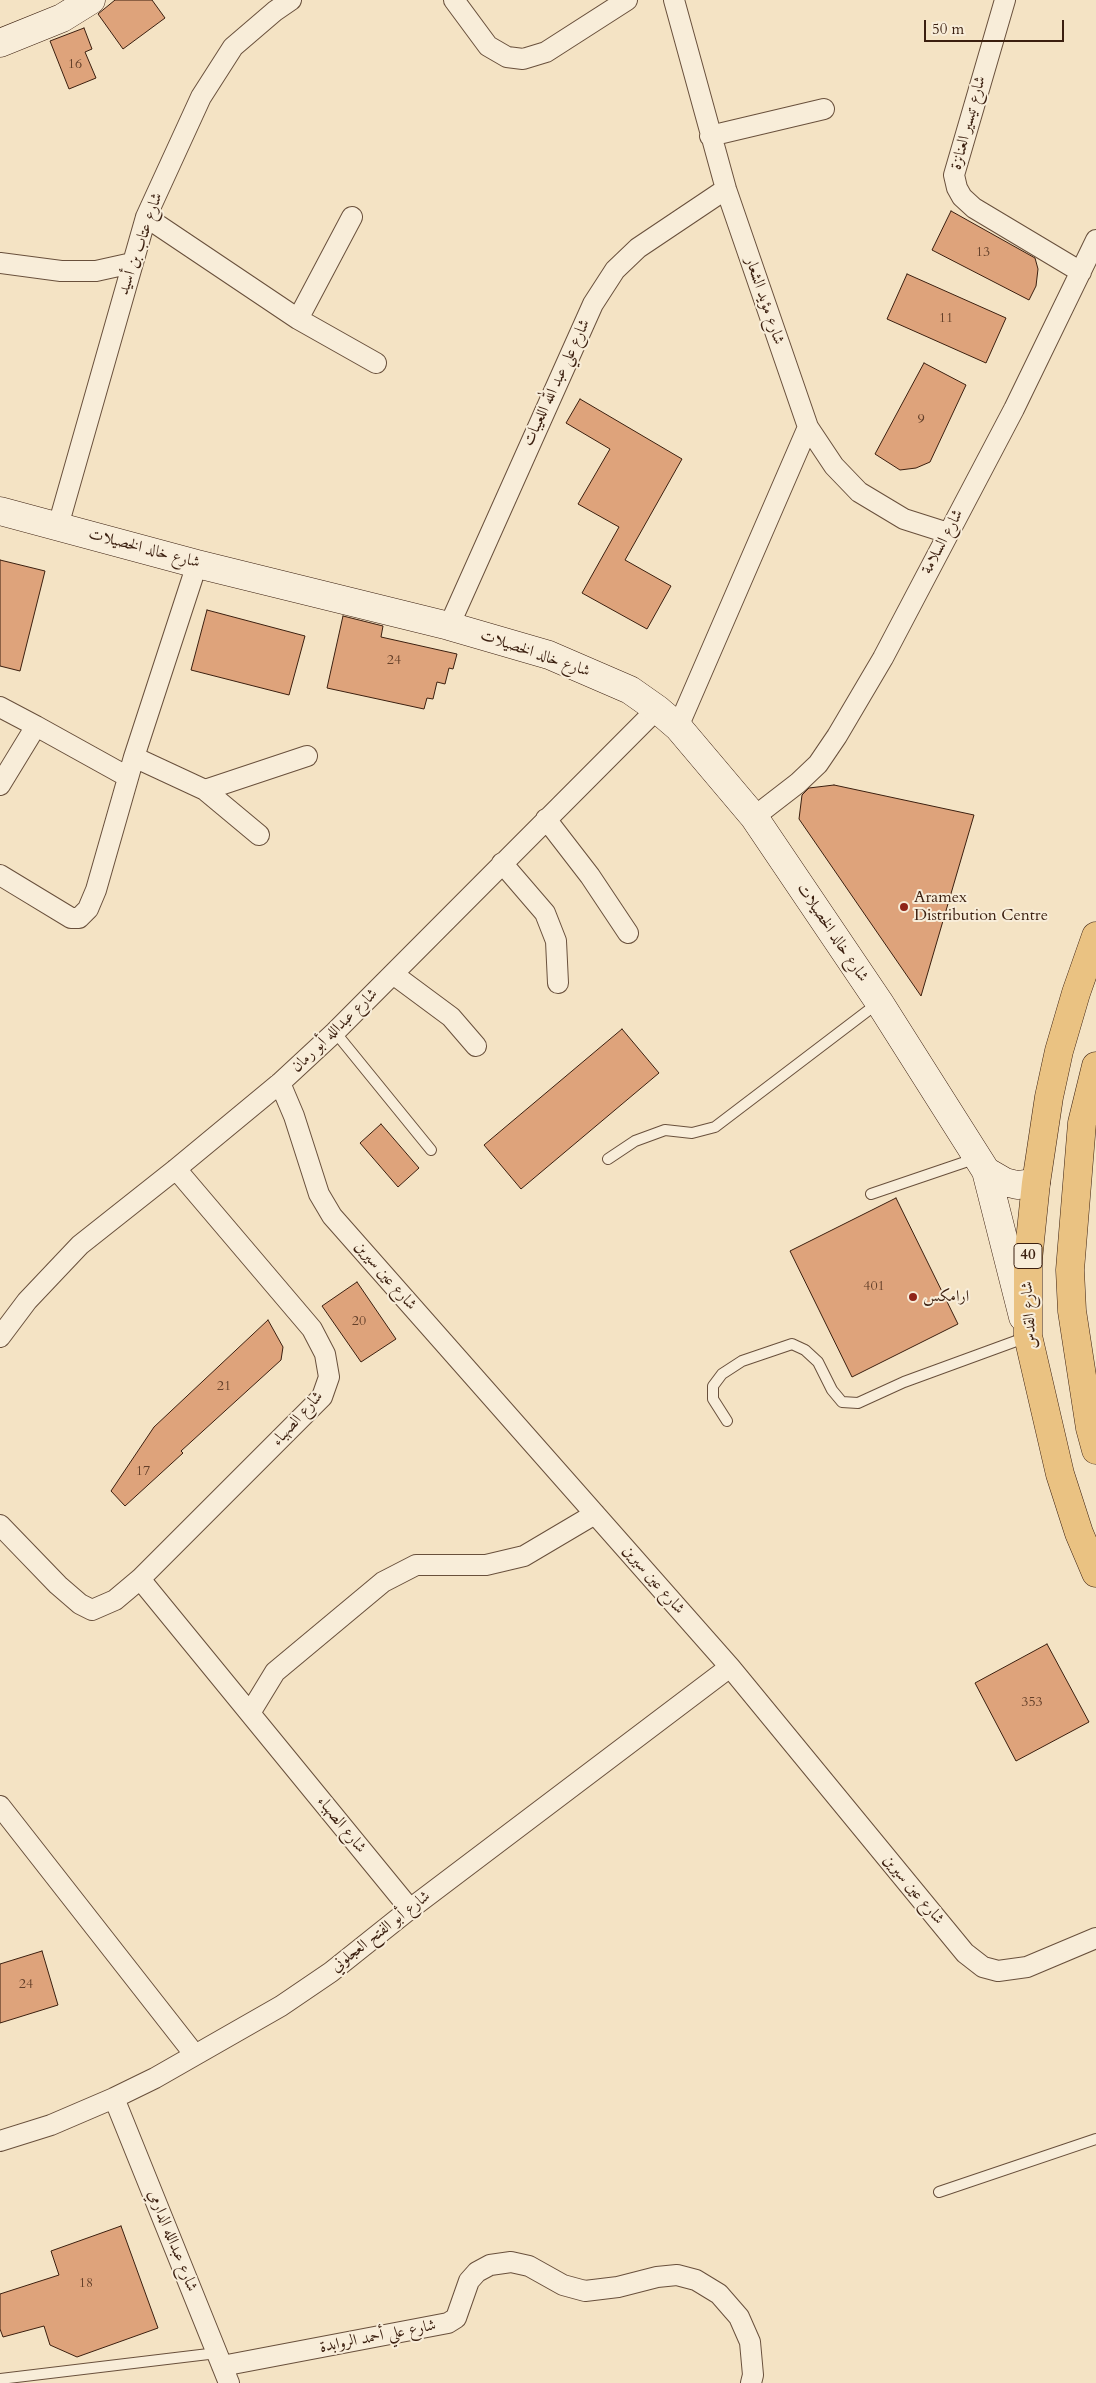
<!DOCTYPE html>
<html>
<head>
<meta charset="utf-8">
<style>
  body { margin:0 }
  #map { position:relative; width:1096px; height:2383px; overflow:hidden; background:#f4e3c4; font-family:Cardo,serif }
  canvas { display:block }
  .scale { position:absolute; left:924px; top:20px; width:140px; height:22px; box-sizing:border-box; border:2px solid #3b1f0f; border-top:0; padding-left:6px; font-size:15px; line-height:18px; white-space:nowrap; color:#3b1f0f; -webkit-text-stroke:4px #f8edd9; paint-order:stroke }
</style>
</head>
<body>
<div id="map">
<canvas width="1096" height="2383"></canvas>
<div class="scale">50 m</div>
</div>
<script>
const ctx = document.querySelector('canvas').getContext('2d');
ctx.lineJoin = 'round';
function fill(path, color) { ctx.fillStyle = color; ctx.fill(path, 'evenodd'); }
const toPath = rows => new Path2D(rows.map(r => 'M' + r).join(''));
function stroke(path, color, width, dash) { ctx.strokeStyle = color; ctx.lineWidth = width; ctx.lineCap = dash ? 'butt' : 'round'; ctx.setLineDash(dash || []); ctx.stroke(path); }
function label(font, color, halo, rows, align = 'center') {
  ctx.font = font + ' Cardo,Amiri,serif'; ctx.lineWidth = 4; ctx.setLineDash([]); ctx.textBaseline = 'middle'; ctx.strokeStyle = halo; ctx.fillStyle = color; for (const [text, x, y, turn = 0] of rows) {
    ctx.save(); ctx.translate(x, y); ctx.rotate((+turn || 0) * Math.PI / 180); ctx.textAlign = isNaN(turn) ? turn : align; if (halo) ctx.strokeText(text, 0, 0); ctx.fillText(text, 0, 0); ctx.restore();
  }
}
const building = toPath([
  [115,0,152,0,165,18,123,49,98,14,115,0],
  [84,28,92,49,85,52,96,78,69,89,50,41,84,28],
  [951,211,1035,258,1038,269,1036,286,1029,300,932,250,951,211],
  [907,274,1006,318,986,363,887,319,907,274],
  [924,363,966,385,930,462,916,468,900,470,875,454,924,363],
  [580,399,682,459,625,560,671,586,647,629,582,593,619,527,578,504,610,449,566,423,580,399],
  [0,560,45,571,20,671,0,666,0,560],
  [207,610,305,636,289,695,191,670,207,610],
  [343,616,383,626,381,637,457,654,453,669,449,668,445,684,437,682,433,699,427,698,424,709,327,688,343,616],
  [834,785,974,815,921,996,799,819,802,795,809,788,834,785],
  [622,1029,659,1073,521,1189,484,1145,622,1029],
  [381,1124,419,1168,398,1187,360,1143,381,1124],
  [896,1198,958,1324,852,1377,790,1251,896,1198],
  [357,1282,396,1339,361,1362,322,1306,357,1282],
  [268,1320,283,1347,281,1360,181,1451,183,1453,125,1506,111,1491,154,1427,268,1320],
  [1047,1644,1089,1722,1016,1761,975,1683,1047,1644],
  [42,1951,58,2005,0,2023,0,1964,42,1951],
  [121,2226,158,2328,77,2357,50,2345,44,2326,3,2337,0,2329,0,2294,59,2275,51,2251,121,2226]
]);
fill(building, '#dea37b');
stroke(building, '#3b1f0f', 1);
const lane = toPath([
  [335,1032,431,1150],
  [608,1159,635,1141,665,1130,692,1133,715,1127,878,1003],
  [871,1194,977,1158],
  [727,1421,713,1399,713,1386,722,1374,742,1361,792,1344,805,1350,818,1362,832,1390,842,1402,858,1403,904,1382,1027,1337],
  [939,2192,1096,2139],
  [0,2379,217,2353]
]);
const street = toPath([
  [454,0,488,46,507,57,523,59,546,52,627,0],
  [674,0,726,189,808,427,834,466,859,492,904,519,948,533],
  [1005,0,954,175,957,188,962,197,974,208,1081,272],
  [710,136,824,109],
  [146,217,298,319,376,363],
  [0,263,61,271,96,271,132,263],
  [298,319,352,217],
  [58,526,146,217,201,97,233,47,275,11,291,0],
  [449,626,593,304,615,270,638,248,726,189],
  [0,707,36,726,0,785],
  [36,726,128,777],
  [678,727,808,427],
  [134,757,205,790,259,835],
  [205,790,307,756],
  [754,817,798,783,818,764,837,736,883,658,1014,409,1096,240],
  [546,819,590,876,628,933],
  [502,863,545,913,556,941,558,983],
  [0,875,71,918,79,918,88,909,96,890,134,757,197,564],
  [393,974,451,1017,476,1046],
  [280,1083,294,1116,319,1194,332,1216,730,1667,965,1953,983,1967,998,1971,1027,1967,1096,1938],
  [0,1337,27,1301,80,1245,176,1169,280,1083,335,1032,657,709],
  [0,1525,58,1585,80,1604,92,1610,115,1600,140,1579,322,1397,329,1377,325,1354,312,1329,176,1169],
  [140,1579,410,1909],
  [250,1713,275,1672,383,1582,416,1565,486,1565,524,1556,595,1514],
  [0,1806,195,2055],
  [114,2098,229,2383],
  [0,2141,51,2125,114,2098,155,2078,281,2006,331,1972,410,1909,730,1667],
  [222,2366,448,2323,456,2318,469,2281,477,2272,490,2265,511,2262,529,2266,563,2285,585,2291,618,2287,657,2277,677,2275,696,2280,719,2294,739,2317,750,2342,753,2375,751,2383]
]);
const secondary = toPath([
  [0,43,62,18,91,0],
  [0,511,197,564,449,626,549,655,630,690,657,709,678,727,754,817,879,1002,986,1171,1023,1317],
  [986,1171,1005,1182,1017,1185,1036,1183]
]);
const highway = toPath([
  [1096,936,1076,993,1059,1051,1049,1097,1036,1183,1028,1260,1028,1336,1060,1474,1079,1533,1096,1573],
  [1096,1066,1082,1123,1070,1270,1072,1311,1090,1428,1096,1450]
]);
stroke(lane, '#69503c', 12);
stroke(street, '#69503c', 22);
stroke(secondary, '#3b1f0f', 29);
stroke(highway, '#3b1f0f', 29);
stroke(lane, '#f8edd9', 10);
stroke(street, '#f8edd9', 20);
stroke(secondary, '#f8edd9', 28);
stroke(highway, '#eac282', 28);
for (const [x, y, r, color] of [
  [904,907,5,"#8f2418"],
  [913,1297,5,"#8f2418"]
]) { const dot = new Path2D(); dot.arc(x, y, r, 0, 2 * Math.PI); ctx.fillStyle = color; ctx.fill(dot); stroke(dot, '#f8edd9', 2); }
label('14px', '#64402a', null, [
  ["16",75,65],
  ["13",983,253],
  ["11",946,319],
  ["9",921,420],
  ["24",394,661],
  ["401",874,1287],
  ["20",359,1322],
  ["21",224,1387],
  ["17",143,1472],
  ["353",1032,1703],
  ["24",26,1985],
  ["18",86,2284]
]);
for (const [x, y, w] of [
  [1028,1256,28]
]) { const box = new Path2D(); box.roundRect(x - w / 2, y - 12.5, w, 25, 4); ctx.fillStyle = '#f8edd9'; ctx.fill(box); stroke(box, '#3b1f0f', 1); }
label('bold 15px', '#3b1f0f', null, [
  ["40",1028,1256]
]);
label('16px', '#3b1f0f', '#f8edd9', [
  ["شارع تيسير العنانزة",969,123,-75],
  ["شارع عتاب بن أسيد",141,244,-71],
  ["شارع مؤيد الشعار",764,301,71],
  ["شارع علي عبد الله اللعيبات",557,383,-65],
  ["شارع السلامة",943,542,-62],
  ["شارع خالد الخصيلات",144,549,15],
  ["شارع خالد الخصيلات",535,654,19],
  ["شارع خالد الخصيلات",832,933,56],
  ["شارع عبدالله أبو رمان",335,1031,-44],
  ["شارع عين سيرين",385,1276,49],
  ["شارع القدس",1030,1315,-94],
  ["شارع الصهباء",298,1419,-48],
  ["شارع عين سيرين",653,1580,49],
  ["شارع الصهباء",341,1825,51],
  ["شارع عين سيرين",913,1890,50],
  ["شارع أبو الفتح العجلوني",381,1932,-38],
  ["شارع عبدالله الدارمي",172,2241,68],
  ["شارع علي أحمد الروابدة",378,2337,-11]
]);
label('16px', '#3b1f0f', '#f8edd9', [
  ["Aramex",914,898],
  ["Distribution Centre",914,916],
  ["ارامكس",923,1297]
], 'left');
</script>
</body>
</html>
